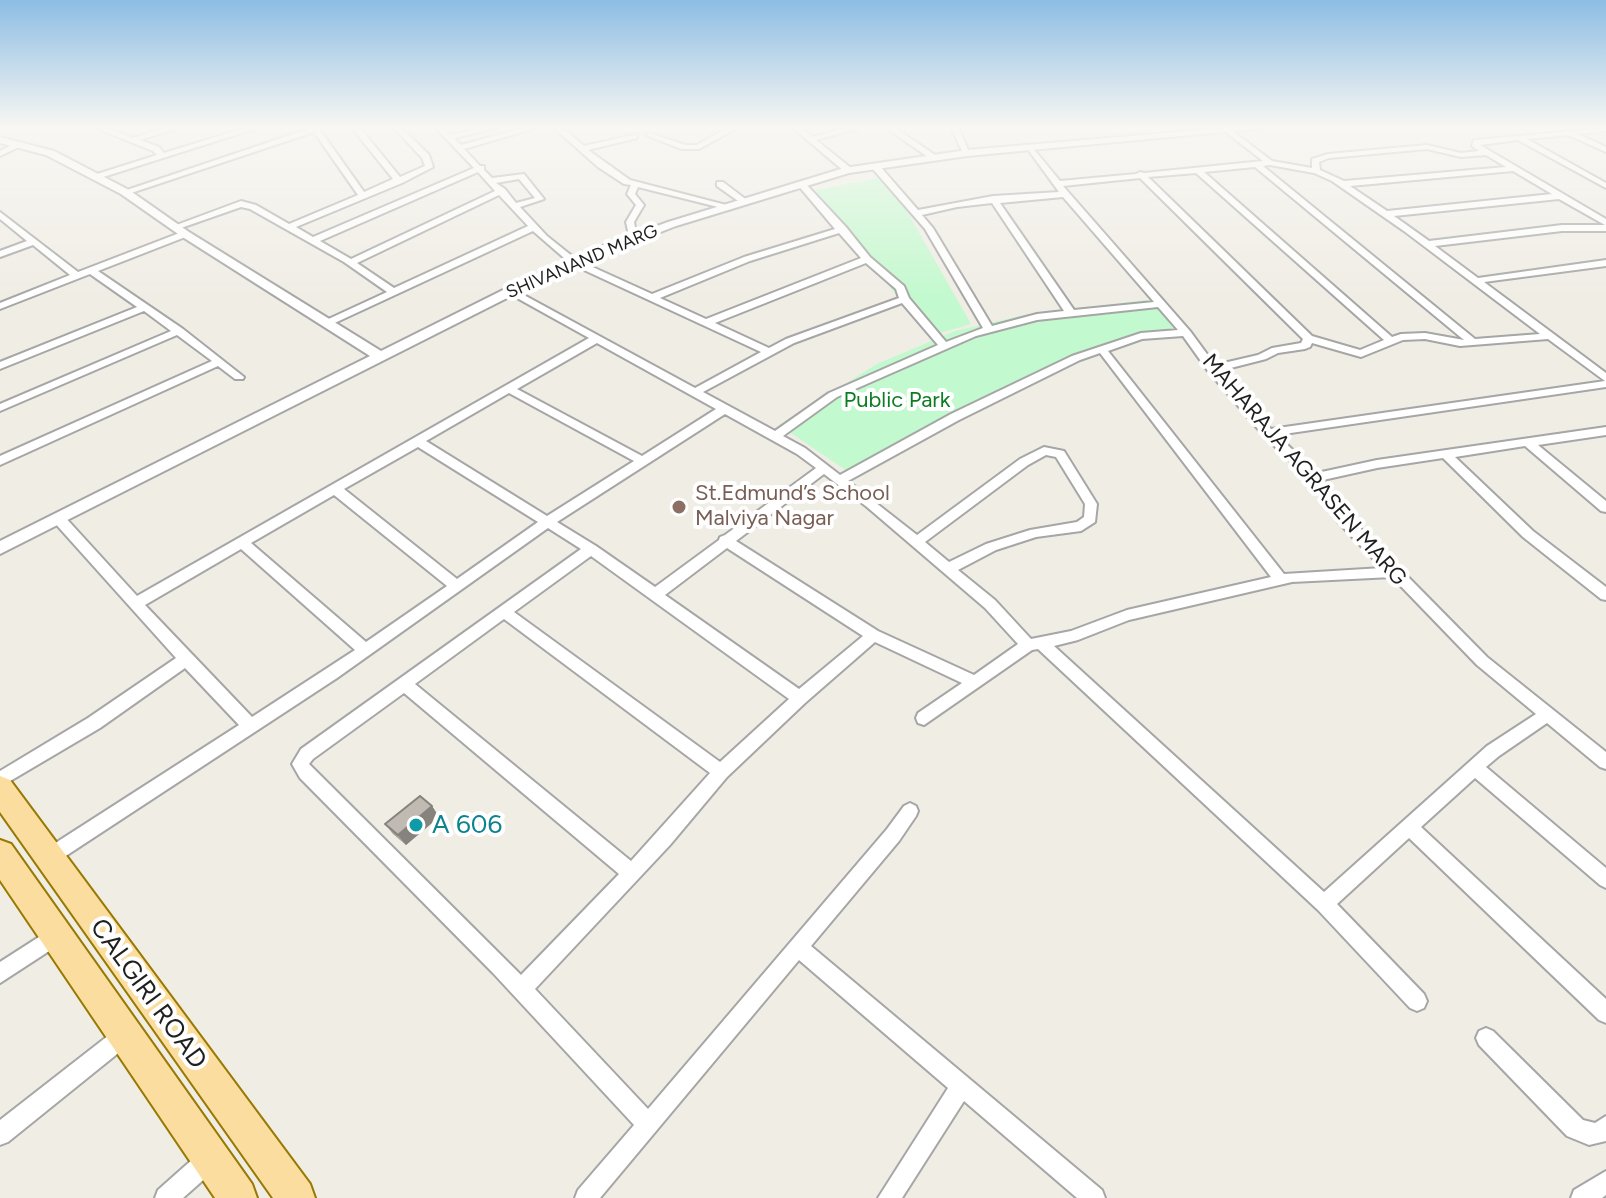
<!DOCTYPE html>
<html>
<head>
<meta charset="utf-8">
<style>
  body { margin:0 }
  canvas { display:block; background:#f0ede5 }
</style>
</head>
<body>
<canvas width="1606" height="1198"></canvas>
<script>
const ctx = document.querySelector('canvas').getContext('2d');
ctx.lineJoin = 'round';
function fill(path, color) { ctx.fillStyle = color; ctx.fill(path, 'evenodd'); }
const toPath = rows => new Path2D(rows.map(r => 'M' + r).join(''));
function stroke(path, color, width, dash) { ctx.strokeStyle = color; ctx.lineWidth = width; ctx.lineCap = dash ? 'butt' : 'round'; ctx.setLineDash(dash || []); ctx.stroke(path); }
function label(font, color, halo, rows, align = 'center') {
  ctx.font = font + ' Figtree,sans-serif'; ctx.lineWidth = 8; ctx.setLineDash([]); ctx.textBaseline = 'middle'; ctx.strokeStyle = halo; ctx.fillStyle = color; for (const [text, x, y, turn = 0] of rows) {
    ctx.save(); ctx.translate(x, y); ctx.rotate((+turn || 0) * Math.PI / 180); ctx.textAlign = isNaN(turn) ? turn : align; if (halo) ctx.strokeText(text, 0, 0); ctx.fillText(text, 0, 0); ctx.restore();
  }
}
fill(toPath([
  [887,176,971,324,930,336,811,191],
  [1153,299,1181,333,1096,346,1032,373,853,475,779,425,877,364,955,331,1024,315]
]), '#c3f9ce');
const minor = toPath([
  [96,128,107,128,133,138,165,128,177,128,140,140,159,147,164,153,245,128,257,128,97,179,94,179,94,175,157,155,153,151,96,128],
  [311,128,323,128,320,130,364,192,393,179,352,128,360,128,400,177,425,166,422,158,394,128,402,128,429,155,433,167,402,183,296,227,313,237,474,168,436,128,444,128,450,135,481,128,496,128,454,138,461,145,523,128,536,128,464,149,480,166,484,166,484,170,492,178,524,174,544,199,520,207,547,236,577,260,652,294,744,257,835,229,797,184,804,182,846,227,870,257,904,286,909,298,946,342,983,328,925,229,872,168,872,164,878,164,918,210,993,196,1059,192,1027,148,1031,146,1060,181,1136,174,1140,172,1144,173,1263,161,1227,133,1226,131,1230,129,1272,161,1312,168,1312,159,1328,154,1427,145,1461,153,1479,151,1472,146,1474,140,1606,128,1606,131,1578,134,1606,147,1606,152,1568,135,1527,139,1606,183,1606,188,1518,140,1480,145,1606,219,1606,231,1562,231,1435,246,1478,278,1606,260,1606,266,1484,282,1606,373,1606,387,1277,435,1317,473,1377,460,1606,427,1606,435,1538,445,1606,501,1606,512,1601,511,1525,446,1455,457,1533,531,1606,587,1606,600,1601,599,1523,537,1443,458,1377,468,1323,480,1348,516,1487,657,1606,752,1606,769,1600,767,1547,723,1499,756,1486,767,1606,868,1606,888,1600,885,1475,778,1421,827,1606,999,1606,1023,1599,1020,1409,838,1337,904,1424,994,1427,1001,1424,1008,1417,1011,1410,1008,1318,910,1038,649,1032,650,924,725,918,723,916,718,918,713,962,683,875,642,805,703,727,777,670,845,535,989,648,1109,887,829,904,806,910,803,916,806,918,811,916,816,899,841,811,946,1102,1190,1105,1198,1077,1198,964,1101,902,1198,878,1198,948,1088,799,960,600,1198,575,1198,578,1190,634,1125,493,973,300,778,292,764,301,749,581,549,548,528,337,678,55,863,49,865,43,863,40,857,43,851,239,725,185,668,100,728,0,787,0,771,88,718,176,658,53,521,52,518,53,515,63,515,137,596,589,338,508,293,508,289,511,288,695,388,761,352,571,264,533,231,326,327,321,324,322,322,387,292,344,262,250,209,241,207,178,229,171,227,241,201,256,205,289,224,358,195,314,132,128,194,121,192,311,128],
  [1427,149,1461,157,1486,155,1506,167,1344,181,1320,170,1319,162,1329,158,1427,149],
  [1270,165,1314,173,1332,181,1404,231,1540,334,1475,339,1263,166,1270,165],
  [1255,167,1464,340,1425,333,1401,334,1392,337,1204,172,1255,167],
  [1513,171,1552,194,1387,211,1350,186,1513,171],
  [478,172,495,191,351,259,320,241,478,172],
  [1196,173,1384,340,1360,350,1312,336,1148,177,1196,173],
  [1140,178,1303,339,1301,343,1272,348,1258,355,1215,365,1190,331,1063,186,1140,178],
  [519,179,535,198,516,203,505,189,496,183,519,179],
  [499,195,528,226,394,288,357,263,499,195],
  [1063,197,1154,302,1074,310,1000,203,1063,197],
  [1559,199,1605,225,1562,225,1429,241,1394,216,1559,199],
  [992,203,1064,311,1037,314,992,326,933,228,922,215,957,207,992,203],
  [839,233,861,258,706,319,660,298,750,261,839,233],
  [866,263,896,289,899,298,786,339,769,348,715,323,866,263],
  [902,303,938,345,829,393,775,431,703,392,794,343,902,303],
  [1158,307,1178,330,1141,333,1072,356,951,414,840,475,805,448,783,436,837,397,976,336,1037,320,1158,307],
  [1183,336,1208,371,1264,436,1311,481,1338,522,1382,568,1284,574,1108,351,1142,339,1183,336],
  [1425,339,1460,346,1548,339,1605,381,1271,429,1219,371,1266,359,1278,353,1305,349,1310,347,1312,343,1361,357,1403,340,1425,339],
  [597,343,716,409,642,456,517,389,597,343],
  [1100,353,1271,577,1127,610,1071,631,1031,639,995,600,958,570,996,550,1036,537,1081,531,1095,522,1097,504,1064,451,1044,447,1020,459,917,535,848,481,959,420,1080,360,1100,353],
  [509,393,634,461,547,516,426,441,509,393],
  [725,414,797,454,816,468,725,535,720,537,719,540,655,587,596,546,557,522,725,414],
  [418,447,538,522,457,579,344,489,418,447],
  [1046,455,1056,457,1085,504,1084,517,1077,522,1030,530,986,544,949,562,925,542,1028,465,1046,455],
  [824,474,867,507,985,608,1018,644,974,675,878,631,736,541,824,474],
  [334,495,447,586,366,642,251,543,334,495],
  [727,548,863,636,799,689,665,595,727,548],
  [241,549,355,650,252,717,145,605,241,549],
  [591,556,789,699,720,762,514,612,591,556],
  [1392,577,1477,665,1536,714,1487,746,1324,892,1054,646,1078,640,1129,620,1292,582,1392,577],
  [504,619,710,773,631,861,415,684,504,619],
  [404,693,619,874,521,975,309,764,313,759,404,693],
  [554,128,563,128,584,146,637,134,637,138,588,150,630,180,730,206,726,209,638,187,635,194,644,205,634,222,637,238,630,240,626,222,636,205,627,194,631,185,624,184,598,167,554,128],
  [727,128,737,128,699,149,681,149,646,135,650,133,685,145,697,145,727,128],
  [793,128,802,128,812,137,845,128,859,128,816,140,851,168,851,172,845,172,793,128],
  [886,128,895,128,938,157,931,159,886,128],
  [951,128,959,128,970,155,964,155,951,128],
  [18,142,25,144,0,156,0,151,18,142],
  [717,182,723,182,748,201,741,203,717,186,717,182],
  [0,212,78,272,182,232,188,232,188,236,98,271,183,329,244,377,243,379,235,379,218,366,0,465,0,456,212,361,177,335,0,411,0,404,171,331,144,311,0,369,0,362,137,307,90,274,0,309,0,303,70,275,33,245,0,257,0,251,27,241,0,219,0,212],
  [56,926,63,928,65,935,63,942,0,983,0,962,56,926],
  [125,1025,132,1028,135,1035,132,1042,8,1142,0,1145,0,1120,118,1028,125,1025],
  [1486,1028,1493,1031,1583,1120,1595,1123,1606,1116,1606,1141,1589,1145,1567,1136,1479,1045,1476,1038,1479,1031,1486,1028],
  [211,1147,219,1150,222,1158,219,1166,183,1198,155,1198,158,1190,203,1150,211,1147],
  [1606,1171,1606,1195,1602,1198,1571,1198,1574,1190,1606,1171]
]);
const tertiary = toPath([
  [1225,128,1266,128,967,156,849,173,676,226,602,255,515,294,0,554,0,541,370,356,181,236,121,194,46,155,0,143,0,137,54,151,129,190,189,232,381,351,507,288,594,249,668,222,844,168,967,150,1225,128]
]);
const primary = toPath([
  [0,776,10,780,310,1184,315,1198,273,1198,0,812,0,776],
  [0,840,11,844,252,1184,257,1198,215,1198,0,880,0,840]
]);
stroke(minor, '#a6a6a6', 4);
stroke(tertiary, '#a6a6a6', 4);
stroke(primary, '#987902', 4);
fill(minor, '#fff');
fill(tertiary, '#fff');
fill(primary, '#fbde9f');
fill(toPath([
  [432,806,439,817,406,845,393,834,385,824]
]), '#a5a099');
fill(toPath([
  [432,806,439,817,406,845,398,835]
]), '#86827d');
const building = toPath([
  [420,796,432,806,398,835,385,824,420,796]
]);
fill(building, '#c0bab2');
stroke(building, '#86827d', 2);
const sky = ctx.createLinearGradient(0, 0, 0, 296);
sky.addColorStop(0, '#8dbde4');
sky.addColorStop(0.43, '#f8f7f3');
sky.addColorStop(1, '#f8f7f300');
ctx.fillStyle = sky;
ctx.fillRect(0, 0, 1606, 296);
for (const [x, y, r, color] of [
  [679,507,8,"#8d6e63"],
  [416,825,8,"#0f9aa8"]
]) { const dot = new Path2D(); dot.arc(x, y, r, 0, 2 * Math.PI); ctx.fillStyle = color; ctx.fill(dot); stroke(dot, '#fff', 3); }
label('18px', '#1f1f1f', '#fff', [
  ["SHIVANAND MARG",582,262,-23]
]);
label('22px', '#0d7d24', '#fff', [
  ["Public Park",897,401]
]);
label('22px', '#1f1f1f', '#fff', [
  ["MAHARAJA AGRASEN MARG",1304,470,49]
]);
label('22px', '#785e54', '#fff', [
  ["St.Edmund’s School",695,494],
  ["Malviya Nagar",695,519]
], 'left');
label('26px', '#0d838f', '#fff', [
  ["A 606",432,825]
], 'left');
label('26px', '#1f1f1f', '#fff', [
  ["CALGIRI ROAD",148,994,54]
]);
</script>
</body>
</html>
